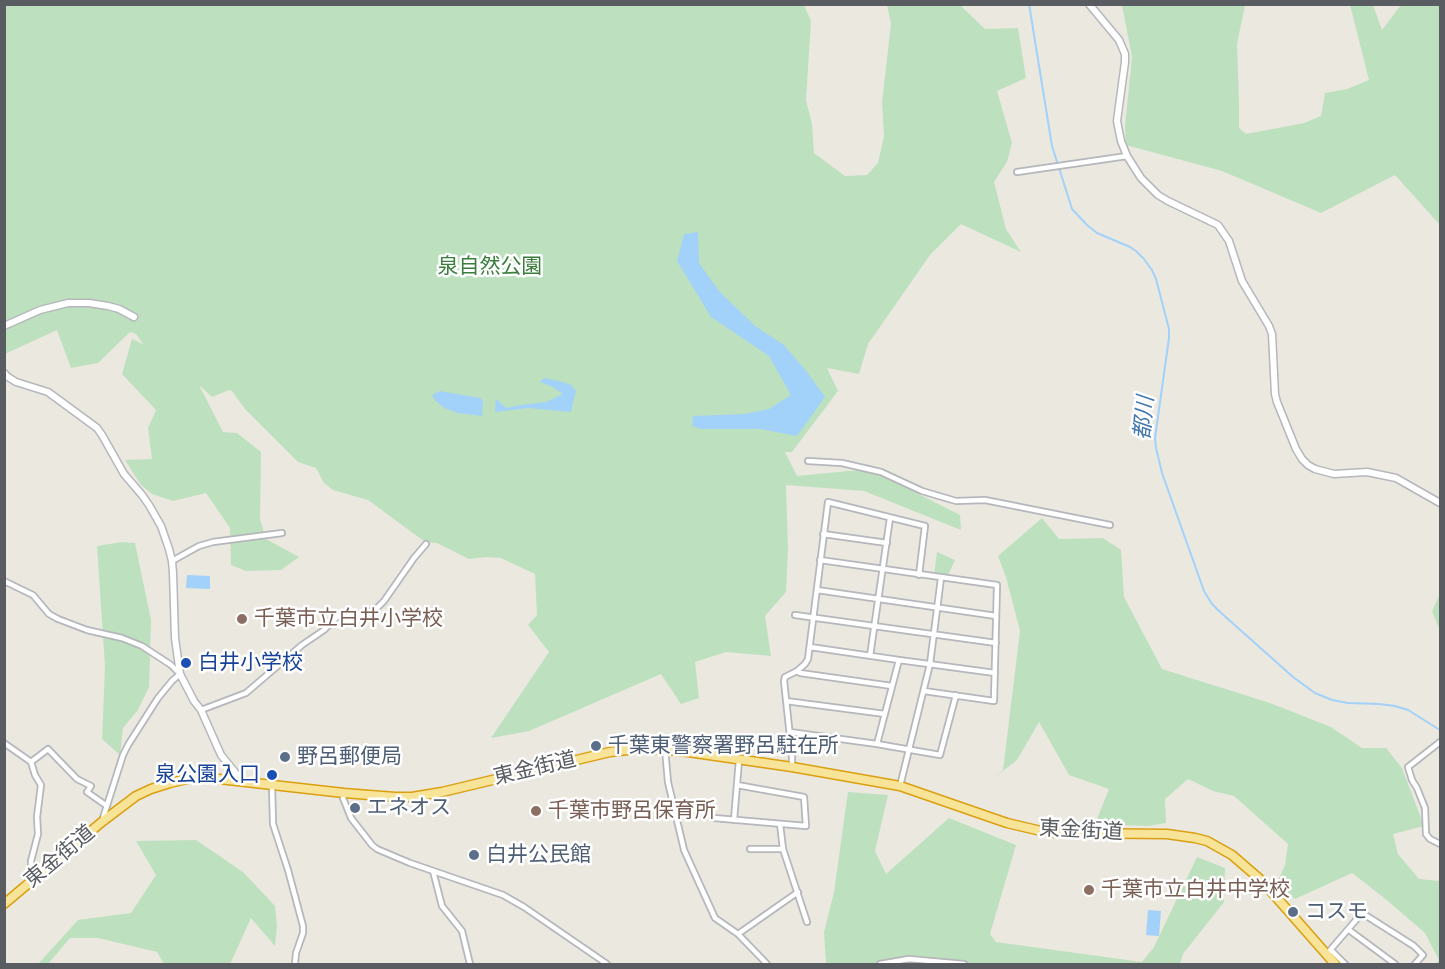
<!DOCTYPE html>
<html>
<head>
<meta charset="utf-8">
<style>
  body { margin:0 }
  #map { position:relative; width:1445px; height:969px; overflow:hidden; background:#ebe8e0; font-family:"Space Grotesk",sans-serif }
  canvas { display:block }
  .frame { position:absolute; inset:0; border:6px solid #595c60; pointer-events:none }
</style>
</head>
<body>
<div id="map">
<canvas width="1445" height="969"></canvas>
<div class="frame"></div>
</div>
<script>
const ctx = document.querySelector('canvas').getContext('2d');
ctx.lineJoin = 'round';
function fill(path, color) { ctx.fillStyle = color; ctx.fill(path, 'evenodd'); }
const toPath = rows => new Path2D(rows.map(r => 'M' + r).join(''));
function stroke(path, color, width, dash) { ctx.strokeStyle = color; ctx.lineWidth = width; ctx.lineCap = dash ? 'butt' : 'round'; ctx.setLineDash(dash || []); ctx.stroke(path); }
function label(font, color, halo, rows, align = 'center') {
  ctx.font = font + ' "Space Grotesk","Noto Sans JP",sans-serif'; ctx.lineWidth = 5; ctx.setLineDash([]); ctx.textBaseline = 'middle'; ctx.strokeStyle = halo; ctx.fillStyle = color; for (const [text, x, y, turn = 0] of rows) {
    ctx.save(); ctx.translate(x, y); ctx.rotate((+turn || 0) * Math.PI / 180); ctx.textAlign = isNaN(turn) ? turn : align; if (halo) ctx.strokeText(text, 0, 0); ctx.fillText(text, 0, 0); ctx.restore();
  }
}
fill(toPath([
  [4,5,804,5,811,21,806,100,812,124,814,153,845,176,867,175,878,163,884,136,882,103,891,24,887,5,960,5,985,29,1018,28,1026,78,997,91,1012,143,1007,162,994,182,1006,229,1021,252,961,224,930,255,868,344,859,374,827,368,838,391,792,452,785,452,797,476,869,469,960,515,961,530,864,491,786,485,788,549,786,592,765,616,771,656,726,652,695,662,699,698,681,704,661,674,529,731,491,738,549,652,528,625,537,615,535,574,501,558,486,557,469,559,437,543,425,542,368,500,333,490,324,483,316,468,298,462,245,409,232,391,229,390,212,397,199,385,223,432,237,433,261,452,260,519,266,539,299,557,281,570,246,571,231,565,230,528,206,493,173,501,152,494,141,485,125,460,152,459,148,428,156,410,122,374,132,339,143,344,136,334,130,332,98,363,71,368,57,330,5,354],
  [1122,5,1245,5,1237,44,1239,102,1239,128,1246,134,1304,123,1321,116,1325,93,1347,89,1369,80,1350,5,1373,5,1382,30,1401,5,1440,5,1440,232,1440,225,1395,175,1321,213,1222,171,1126,145,1125,126,1132,57],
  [1042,518,1059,539,1103,538,1121,550,1124,597,1162,669,1270,703,1331,727,1362,748,1386,748,1402,768,1424,826,1393,834,1398,854,1419,879,1440,881,1440,964,1436,964,1439,960,1425,933,1383,897,1352,873,1295,899,1277,883,1285,865,1288,844,1234,796,1213,791,1188,779,1165,799,1166,823,1148,826,1095,824,1109,789,1069,775,1039,722,1017,760,991,780,1003,770,1020,631,1006,577,998,556],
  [122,542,135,543,151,620,149,687,138,710,123,728,120,755,102,739,105,666,97,546],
  [937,552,955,560,947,577,934,575],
  [1440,594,1440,628,1438,626,1432,611],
  [848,792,888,795,875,851,886,874,949,818,1016,845,990,934,996,942,1142,962,1154,947,1197,857,1225,868,1224,902,1183,954,1180,964,826,964,824,932,834,892],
  [196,840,243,872,275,906,277,926,275,946,251,918,231,962,226,964,164,964,157,952,98,938,70,938,48,964,38,964,78,920,131,913,156,875,136,841]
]), '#bde1be');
fill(toPath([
  [698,232,699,263,719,291,755,326,784,345,807,372,825,397,797,436,760,429,701,429,692,426,693,416,745,414,769,409,791,395,769,356,711,317,677,261,684,234],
  [544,378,559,381,571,385,576,391,571,412,528,408,495,412,496,399,506,408,521,405,546,402,563,394,553,387,540,382],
  [440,391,480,398,483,401,482,416,458,413,444,408,435,400,432,395],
  [187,575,210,576,210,589,186,588],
  [1148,910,1161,911,1159,936,1146,935]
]), '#a2d1f9');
stroke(toPath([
  [1029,4,1052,146,1072,209,1087,225,1097,233,1130,247,1136,251,1144,259,1152,270,1156,279,1169,329,1169,338,1155,438,1156,448,1162,473,1204,591,1212,604,1219,611,1293,677,1315,693,1332,700,1348,703,1379,704,1395,706,1408,710,1440,730]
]), '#a2d1f9', 2);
const minor = toPath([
  [1017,172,1127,156],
  [808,461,842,463,881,472,922,491,956,501,985,500,1110,525],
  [823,534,887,543],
  [820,560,997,585,994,701,924,691],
  [172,561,199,546,213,542,282,533],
  [4,581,33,595,49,614,58,619,87,630,122,638,142,646,171,665,180,674,172,681,158,698,128,745,123,755,103,818],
  [817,590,996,616],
  [795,615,996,643],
  [810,647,899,660,995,673],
  [870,656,890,518],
  [797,671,800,673,892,686],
  [786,701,885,714],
  [201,710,246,693,302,645,324,630,338,616,348,613,363,614,377,608,384,601,414,558,426,544],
  [790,732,877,744,940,755,956,695],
  [1440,742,1408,767,1412,780,1417,788,1425,808,1426,834,1430,839,1440,844],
  [4,743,31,762,35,775,41,785,37,817,38,834,31,861,31,870,36,878],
  [877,744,899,660],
  [665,749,668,782,684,850,715,918,738,934,767,964],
  [31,762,48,749,77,779,91,786,87,792,107,806],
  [792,767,792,755,784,681,785,677,797,671,805,664,808,659,828,502,925,526,919,575],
  [272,785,273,824,288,870,303,926,303,933,296,953,295,964],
  [900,786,930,664,941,578],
  [344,793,343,798,351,818,372,845,377,849,410,863,503,895,524,907,607,964],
  [714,818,806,826,804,797,737,785],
  [734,820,739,760],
  [780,824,783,849,807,922],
  [750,849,783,849],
  [433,871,442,906,462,931,470,964],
  [1349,930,1395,964],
  [738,934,798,892],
  [1331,950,1345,964],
  [1326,955,1362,913,1414,946,1423,955,1415,964],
  [880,964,909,959,964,964]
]);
const tertiary = toPath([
  [1089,4,1119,40,1125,54,1125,62,1117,121,1121,141,1127,156,1141,178,1158,195,1168,201,1218,225,1229,241,1242,281,1269,326,1272,334,1275,394,1277,402,1296,449,1302,459,1308,465,1315,469,1334,474,1367,472,1396,478,1440,503],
  [4,326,40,310,68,303,89,303,108,306,119,309,134,317],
  [4,373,8,377,16,382,48,392,97,428,102,435,124,474,142,495,149,505,161,526,169,549,172,561,173,573,175,638,180,674,194,701,201,710,221,755,242,781]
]);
const trunk = toPath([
  [4,904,103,821,136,796,151,789,170,783,191,778,210,778,344,793,395,797,412,797,442,792,610,752,646,748,688,752,792,767,900,786,1007,823,1041,831,1059,833,1167,834,1195,838,1207,841,1232,855,1262,881,1335,964]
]);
stroke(minor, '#b5b7bc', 8);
stroke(tertiary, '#b5b7bc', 9);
stroke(trunk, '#db9f0f', 11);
stroke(minor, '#fff', 4.5);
stroke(tertiary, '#fff', 6);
stroke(trunk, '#f7e499', 8);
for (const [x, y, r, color] of [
  [242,619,6,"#8d6e63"],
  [186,663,6,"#1a4fb4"],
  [596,746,6,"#5c6f8a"],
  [285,757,6,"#5c6f8a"],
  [272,775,6,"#1a4fb4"],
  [355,808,6,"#5c6f8a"],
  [536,811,6,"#8d6e63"],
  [474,855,6,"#5c6f8a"],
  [1089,890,6,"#8d6e63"],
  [1293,912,6,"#5c6f8a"]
]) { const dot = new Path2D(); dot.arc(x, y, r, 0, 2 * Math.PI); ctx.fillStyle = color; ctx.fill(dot); stroke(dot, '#fff', 2); }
label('21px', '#397e3d', '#fff', [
  ["泉自然公園",490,267]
]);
label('21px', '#785e54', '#fff', [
  ["千葉市立白井小学校",254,619],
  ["千葉市野呂保育所",548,811],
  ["千葉市立白井中学校",1101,890]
], 'left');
label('21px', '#164399', '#fff', [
  ["白井小学校",198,663],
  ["泉公園入口",260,775,"right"]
], 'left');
label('21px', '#4e5e75', '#fff', [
  ["千葉東警察署野呂駐在所",608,746],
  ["野呂郵便局",297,757],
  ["エネオス",367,808],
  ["白井公民館",486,855],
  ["コスモ",1305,912]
], 'left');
label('21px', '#595c60', '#fff', [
  ["東金街道",535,769,-13],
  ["東金街道",1081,831,3],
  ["東金街道",60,857,-40]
]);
label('italic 22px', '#4478b1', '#fff', [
  ["都川",1145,418,-85]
]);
</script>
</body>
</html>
